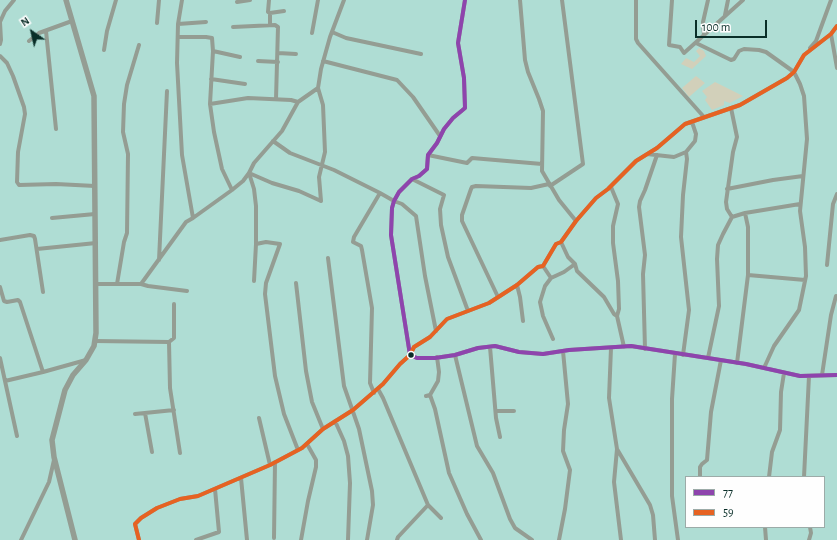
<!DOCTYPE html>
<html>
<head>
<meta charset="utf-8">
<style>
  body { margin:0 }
  #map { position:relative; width:837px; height:540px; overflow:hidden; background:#afddd4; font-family:"Alegreya Sans",sans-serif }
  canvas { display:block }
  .legend { position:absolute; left:685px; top:476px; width:140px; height:52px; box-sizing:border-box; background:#fefefe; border:1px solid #9caba8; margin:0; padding:5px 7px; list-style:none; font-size:12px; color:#092e28 }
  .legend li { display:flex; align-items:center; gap:8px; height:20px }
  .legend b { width:20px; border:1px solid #9caba8 }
  .north { position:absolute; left:12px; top:12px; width:40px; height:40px; -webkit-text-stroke:3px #fefefe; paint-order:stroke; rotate:326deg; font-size:11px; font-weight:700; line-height:16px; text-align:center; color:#092e28 }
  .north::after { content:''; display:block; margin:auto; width:14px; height:18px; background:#092e28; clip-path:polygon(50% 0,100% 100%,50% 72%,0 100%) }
  .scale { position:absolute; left:695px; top:20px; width:72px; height:18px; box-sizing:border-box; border:2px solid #092e28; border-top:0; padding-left:5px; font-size:12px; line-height:14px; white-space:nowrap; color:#092e28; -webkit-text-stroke:3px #fefefe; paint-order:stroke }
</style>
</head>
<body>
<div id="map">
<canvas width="837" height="540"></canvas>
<ul class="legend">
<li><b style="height:5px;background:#8e44ad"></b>77</li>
<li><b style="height:5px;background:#e66222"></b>59</li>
</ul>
<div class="north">N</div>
<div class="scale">100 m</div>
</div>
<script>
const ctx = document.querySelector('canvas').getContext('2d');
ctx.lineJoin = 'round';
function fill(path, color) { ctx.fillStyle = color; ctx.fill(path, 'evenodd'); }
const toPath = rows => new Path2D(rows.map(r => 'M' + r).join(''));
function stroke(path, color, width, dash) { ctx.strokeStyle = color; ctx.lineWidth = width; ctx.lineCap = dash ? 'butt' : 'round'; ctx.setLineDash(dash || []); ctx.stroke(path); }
fill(toPath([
  [699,48,704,51,706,56,692,69,681,64,686,58,694,62,700,56,696,51],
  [696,76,705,83,689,97,682,88],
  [715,82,743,96,730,103,724,101,724,105,712,110,705,100,707,97,702,91]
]), '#d2d0ba');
stroke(toPath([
  [182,0,178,24,177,63,182,155,193,218],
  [269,0,268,12,270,13,284,11],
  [465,0,458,43,464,78,465,108,453,118,444,129,437,143,428,155,427,169,419,176,412,179,399,192,394,201,392,208,391,235,410,355,417,358,435,358,455,355,478,348,495,346,519,352,543,354,569,350,631,346,746,364,800,376,837,375],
  [520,0,525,60,528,72,539,99,543,111,542,171,559,200,576,221],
  [636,0,636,39,638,43,704,117],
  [672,0,669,45,680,47,684,53,743,0],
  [237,2,250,0],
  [270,13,270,25],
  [725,15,728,0],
  [157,23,159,0],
  [178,24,206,22],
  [233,27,275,25,278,27,276,99],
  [46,31,56,129],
  [332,32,346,38,421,54],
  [312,33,318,0],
  [831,34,837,68],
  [704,35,703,22,708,0],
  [178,37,206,37,212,38,213,51,210,104,214,132,222,169,232,190],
  [29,41,39,33,72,21],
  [696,43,731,60,734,59,739,51,744,49,759,50,766,52,794,72,800,84,804,96,807,139,800,211,805,247,806,276,799,310,774,346,764,368],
  [0,44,1,40,0,22,5,11,14,0],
  [810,48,816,41,831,0],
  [104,50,107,31,116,0],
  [213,51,240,57],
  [278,53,296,54],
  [0,56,7,63,13,76,24,107,25,114,18,152,17,182,19,185,56,184,95,186],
  [258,61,278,62],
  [323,61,397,80,413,97,440,136],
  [211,79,245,84],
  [210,104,248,98,291,100,298,102],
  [731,108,737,137,733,152,726,202,727,209,732,217],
  [273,141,290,153,334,170,380,193,394,201,402,204,416,216,425,276,436,331],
  [647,154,674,157,686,152,695,141,696,134,692,122],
  [428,155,467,163,472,158,542,164],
  [249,173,254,189,256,206,256,244,254,281],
  [249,173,272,183,299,191,321,201],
  [412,179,444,195,440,209,441,225,448,257,468,311],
  [550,186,583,164,562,0],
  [611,187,618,204,613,226,613,243,618,281,619,309,617,316,624,347],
  [727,189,773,180,803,176],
  [321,201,319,177,325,152,323,105,318,88,321,69,330,37,344,0],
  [52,218,95,214],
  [0,240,30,235,34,236,35,239,43,292],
  [561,242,568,257,575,264,577,271,604,297,614,314,617,316],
  [256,244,266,242,280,244,266,283,265,294,275,376,284,414,298,450],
  [37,249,96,243],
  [328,258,344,386,359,429,372,491,373,505,367,540],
  [159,260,167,91],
  [827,265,833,204,837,194],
  [543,266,551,278],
  [748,275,805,280],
  [296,283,306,371,312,402,323,429],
  [96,284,141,284,186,222,193,218,232,190,243,181,249,173,254,163,282,131,298,102,318,88],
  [117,284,124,242,127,233,128,154,123,132,124,104,127,85,139,45],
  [141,284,148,286,187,291],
  [517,285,520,297,523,321],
  [0,287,4,301,7,302,18,300,20,302,43,372],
  [498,297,462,221,462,215,471,189,472,187,476,186,531,188,549,184],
  [553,339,543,316,540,302,545,286,551,278,564,272,575,264],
  [95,341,169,342,174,338,174,304],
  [169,342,170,388,180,453],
  [490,347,496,418,500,437],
  [611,348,609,398,617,449,614,482,621,540],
  [645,349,643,274,645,255,639,207,640,201,645,190,657,155],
  [675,354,672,399,672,496,678,540],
  [455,355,477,446,493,473,510,519,515,528,532,540],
  [683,355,689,310,681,237,683,195,687,159,686,152],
  [0,358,17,436],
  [708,358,719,306,717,259,718,245,723,234,732,217,745,213,800,204],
  [737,363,748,275,748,227,745,213],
  [822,375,831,315,836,296],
  [5,381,43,372,86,360],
  [378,389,383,398,428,505,441,518],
  [374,393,370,383,372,308,362,250,361,246,353,242,354,237,380,193],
  [430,395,435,409,449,473,467,514,481,540],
  [426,396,430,395,438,381,439,372,437,357],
  [496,411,514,411],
  [145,413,152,452],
  [135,414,174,410],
  [259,418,270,465],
  [335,421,344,441,348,456,350,483,348,540],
  [617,449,650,505,653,515,655,540],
  [700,477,700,467,702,464,707,460,711,412,721,360],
  [769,477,772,452,780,430,781,392,784,373],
  [804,477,809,376],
  [241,478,247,540],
  [765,527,766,540],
  [274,538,275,462],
  [21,540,49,482,54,460],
  [139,540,135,524,141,518,157,508,180,499,198,496,270,465,302,448,323,429,353,410,383,384,400,364,410,355,414,347,430,337,447,319,489,303,517,285,538,267,543,266,556,244,561,242,576,221,596,198,608,189,636,161,657,148,685,124,740,105,787,78,794,72,804,55,831,34,837,26],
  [196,540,219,532,215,489],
  [301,540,308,501,316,467,316,460,307,444],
  [397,540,398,537,428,505],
  [559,540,565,509,570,470,563,451,564,430,568,404,563,351],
  [809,540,811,533,810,527]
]), '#949d93', 4);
stroke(toPath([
  [66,0,94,96,96,333,94,346,86,360,73,375,65,390,52,440,54,457,75,540]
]), '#949d93', 5.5);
stroke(toPath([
  [465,0,458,43,464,78,465,108,453,118,444,129,437,143,428,155,427,169,419,176,412,179,399,192,394,201,392,208,391,235,410,355,417,358,435,358,455,355,478,348,495,346,519,352,543,354,569,350,631,346,746,364,800,376,837,375]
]), '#8e44ad', 4);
stroke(toPath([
  [139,540,135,524,141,518,157,508,180,499,198,496,270,465,302,448,323,429,353,410,383,384,400,364,410,355,414,347,430,337,447,319,489,303,517,285,538,267,543,266,556,244,561,242,576,221,596,198,608,189,636,161,657,148,685,124,740,105,787,78,794,72,804,55,831,34,837,26]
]), '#e66222', 4);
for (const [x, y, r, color] of [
  [411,355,3.5,"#092e28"]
]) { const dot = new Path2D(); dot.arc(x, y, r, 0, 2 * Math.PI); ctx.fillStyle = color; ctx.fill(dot); stroke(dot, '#fefefe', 1.5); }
</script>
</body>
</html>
